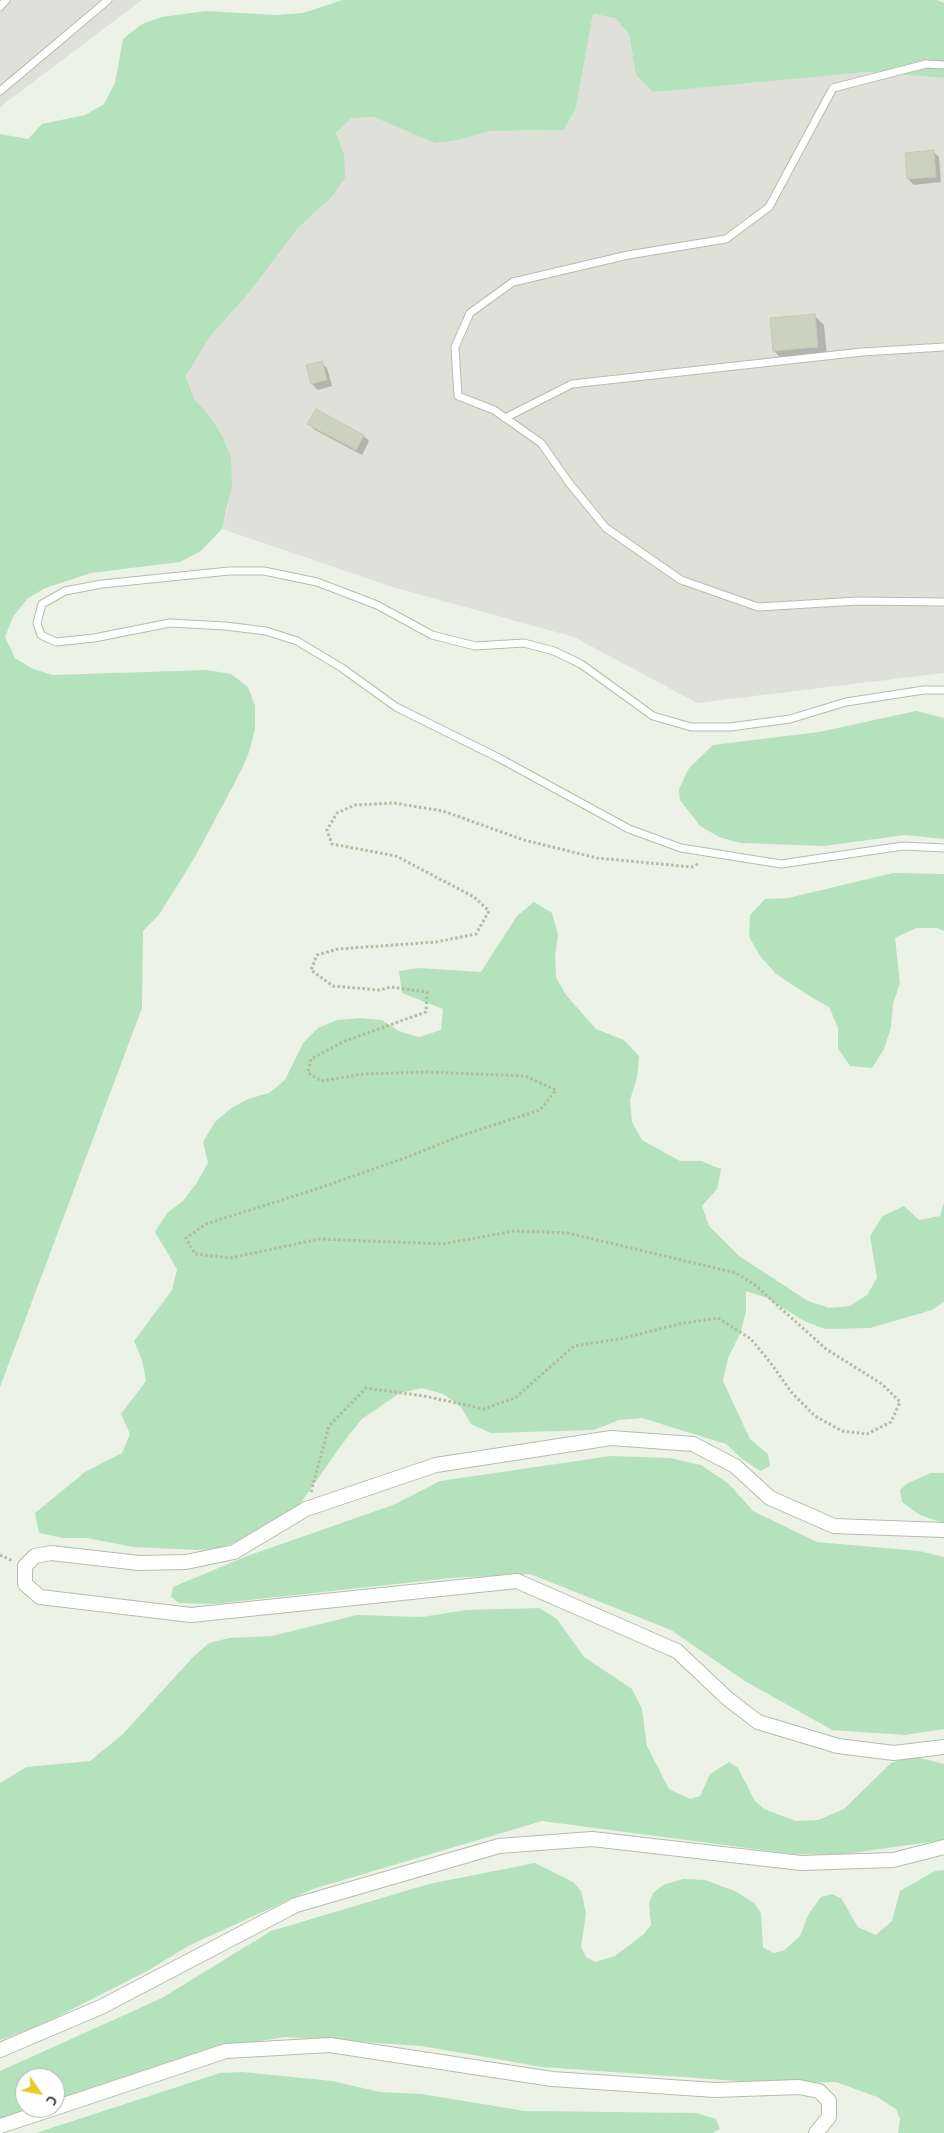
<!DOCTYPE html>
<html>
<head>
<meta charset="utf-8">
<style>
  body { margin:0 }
  #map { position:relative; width:944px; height:2133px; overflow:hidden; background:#edf2e7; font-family:"PT Sans",sans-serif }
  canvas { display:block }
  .north { position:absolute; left:15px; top:2068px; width:50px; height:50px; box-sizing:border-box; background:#fff; border:1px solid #b3b4af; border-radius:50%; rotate:123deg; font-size:14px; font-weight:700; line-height:20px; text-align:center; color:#404437 }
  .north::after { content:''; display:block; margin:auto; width:18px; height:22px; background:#e5cc2b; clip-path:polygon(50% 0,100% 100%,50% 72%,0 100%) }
</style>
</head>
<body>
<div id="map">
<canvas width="944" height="2133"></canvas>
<div class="north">С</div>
</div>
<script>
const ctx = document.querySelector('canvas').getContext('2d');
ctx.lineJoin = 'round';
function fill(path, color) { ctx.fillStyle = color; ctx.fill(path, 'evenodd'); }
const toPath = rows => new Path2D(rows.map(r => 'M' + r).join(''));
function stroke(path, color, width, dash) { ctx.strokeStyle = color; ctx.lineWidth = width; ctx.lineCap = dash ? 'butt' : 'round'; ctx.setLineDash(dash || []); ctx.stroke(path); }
fill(toPath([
  [0,0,142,0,0,107],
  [593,14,615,18,629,34,636,75,772,79,866,72,944,78,944,673,697,703,574,637,396,588,222,529,228,507,231,457,222,435,209,415,194,399,186,376,211,335,244,299,282,246,297,229,332,197,344,154,336,133,352,118,375,117,458,140,490,131,564,130,576,108]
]), '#dfe1d9');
fill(toPath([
  [343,0,937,0,944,3,944,78,866,72,653,92,636,75,629,34,615,18,593,14,576,108,564,130,490,131,458,140,435,143,374,117,352,118,336,133,344,154,345,178,332,197,297,229,244,299,211,335,186,376,194,399,209,415,222,435,231,457,232,485,222,529,201,551,180,562,91,573,45,588,27,599,13,617,5,637,15,658,33,669,53,675,207,670,231,674,248,687,255,706,255,729,250,749,242,769,195,857,159,915,143,931,142,1008,0,1387,0,134,28,139,42,124,85,115,104,104,115,83,123,39,142,24,162,17,206,11,275,15,303,13],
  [916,711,944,718,944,839,905,835,824,846,741,843,719,837,700,826,680,800,679,789,689,768,713,745,819,732],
  [893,873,944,874,944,931,937,928,916,928,895,938,900,983,893,1004,891,1027,884,1049,872,1068,850,1066,838,1048,838,1028,829,1007,811,997,776,974,761,957,749,937,750,915,765,899,788,898],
  [534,902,552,913,558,935,555,956,556,977,566,995,596,1029,624,1040,639,1056,637,1078,630,1100,632,1122,642,1140,680,1161,701,1161,721,1169,717,1189,702,1206,709,1226,739,1256,808,1301,829,1308,850,1306,867,1295,877,1278,870,1236,883,1216,904,1206,919,1220,940,1216,944,1203,944,1302,932,1310,870,1328,825,1329,804,1321,767,1298,746,1291,746,1312,740,1334,728,1358,723,1381,750,1439,768,1454,770,1466,760,1471,741,1458,726,1444,642,1418,619,1420,594,1430,491,1433,471,1424,460,1406,443,1394,422,1388,400,1393,362,1419,348,1436,297,1508,239,1541,219,1548,197,1550,133,1547,87,1538,63,1538,39,1533,35,1513,85,1472,122,1453,130,1434,121,1414,146,1381,142,1360,134,1341,172,1290,177,1269,155,1232,167,1213,183,1201,196,1184,208,1163,203,1142,215,1122,230,1109,248,1099,269,1093,285,1080,303,1043,318,1028,337,1020,360,1018,382,1020,399,1031,419,1037,441,1030,443,1009,402,993,399,971,419,968,481,972,517,916],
  [611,1456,670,1458,701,1465,729,1484,753,1511,817,1542,919,1551,944,1557,944,1729,905,1735,832,1730,745,1681,671,1630,530,1574,451,1578,213,1604,179,1603,171,1597,173,1587,247,1556,393,1505,440,1481],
  [931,1473,944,1473,944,1523,920,1515,902,1502,900,1490,908,1483],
  [539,1608,557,1619,584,1657,632,1689,642,1709,647,1746,669,1789,690,1799,700,1796,710,1774,729,1762,738,1768,755,1801,764,1809,796,1821,818,1820,844,1809,891,1763,912,1756,944,1764,944,1840,838,1855,793,1854,542,1821,313,1889,188,1946,149,1970,47,2022,0,2040,0,1783,26,1767,90,1761,123,1734,193,1657,209,1643,229,1638,272,1636,357,1615,422,1617,466,1610],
  [535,1863,573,1882,581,1891,586,1913,581,1947,586,1957,595,1962,615,1956,644,1934,651,1925,649,1903,653,1893,663,1885,683,1879,705,1880,735,1891,755,1904,761,1913,763,1947,773,1953,783,1951,800,1936,809,1913,821,1897,831,1894,841,1898,858,1927,876,1935,892,1921,900,1891,935,1871,944,1870,944,2133,898,2133,900,2119,896,2109,877,2097,836,2082,767,2083,542,2067,422,2046,286,2037,207,2049,55,2103,55,2078,25,2078,25,2108,40,2108,0,2122,0,2071,162,1998,271,1931,429,1884],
  [242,2072,332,2081,380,2092,422,2094,525,2111,696,2113,716,2119,720,2129,712,2133,36,2133,220,2073]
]), '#b4e2bc');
fill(toPath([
  [933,151,939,157,941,182,914,185,908,179],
  [815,316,824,325,827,356,783,360,774,351],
  [321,362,327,368,332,386,318,390,312,384,307,366],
  [309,424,364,436,369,441,362,455,315,430]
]), '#0003');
const building = toPath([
  [934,150,936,177,907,179,905,153,934,150],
  [815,314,818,347,773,351,770,318,815,314],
  [322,361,327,380,311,384,306,365,322,361],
  [316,409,364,435,356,450,307,424,316,409]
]);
fill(building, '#ccd2be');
stroke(building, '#c4ccb2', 1);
const service = toPath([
  [0,7,6,0],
  [944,65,926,64,833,88,769,207,726,239,628,255,513,282,470,313,455,347,458,396,494,410,541,443,570,484,606,528,681,580,758,607,858,601,944,602],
  [0,91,108,0],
  [505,418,572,384,862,352,944,347],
  [944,690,924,690,846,702,790,719,730,727,691,727,653,716,581,664,554,651,524,643,475,646,432,635,377,605,317,582,264,571,229,571,102,584,65,591,42,604,37,623,41,635,56,642,94,638,170,623,225,626,266,631,297,641,342,668,396,707,499,758,629,829,681,848,781,864,903,846,944,848]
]);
const minor = toPath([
  [944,1530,834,1526,770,1498,735,1466,693,1444,611,1438,436,1465,306,1509,234,1552,186,1562,139,1563,51,1553,35,1556,25,1566,25,1584,40,1597,191,1615,517,1581,677,1651,728,1699,758,1722,838,1746,894,1753,944,1747],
  [0,2050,101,2007,296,1905,499,1846,592,1839,801,1863,893,1860,944,1847],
  [55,2108,226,2051,330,2045,552,2079,715,2090,799,2087,819,2091,829,2101,829,2117,816,2133],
  [0,2126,55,2108]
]);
stroke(service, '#b6bcab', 9);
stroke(minor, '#b6bcab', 16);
stroke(toPath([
  [311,1492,329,1426,366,1388,424,1396,484,1409,515,1398,574,1346,624,1338,679,1324,718,1318,751,1339,770,1362,792,1393,815,1416,842,1431,867,1434,891,1422,900,1402,882,1384,826,1349,755,1285,736,1273,568,1233,514,1231,443,1244,319,1239,230,1258,195,1254,186,1238,206,1224,316,1189,405,1158,460,1136,540,1110,556,1090,525,1076,426,1072,364,1074,321,1081,308,1073,311,1059,345,1041,426,1012,427,992,391,987,379,990,333,986,311,970,317,955,338,949,436,942,476,934,489,911,474,897,396,856,332,844,327,830,337,813,355,805,394,803,443,811,524,840,597,858,692,867,700,863],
  [0,1555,13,1561]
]), '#b1bd9d', 3, [2.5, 2.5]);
stroke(service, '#fff', 7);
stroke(minor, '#fff', 14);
</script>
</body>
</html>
